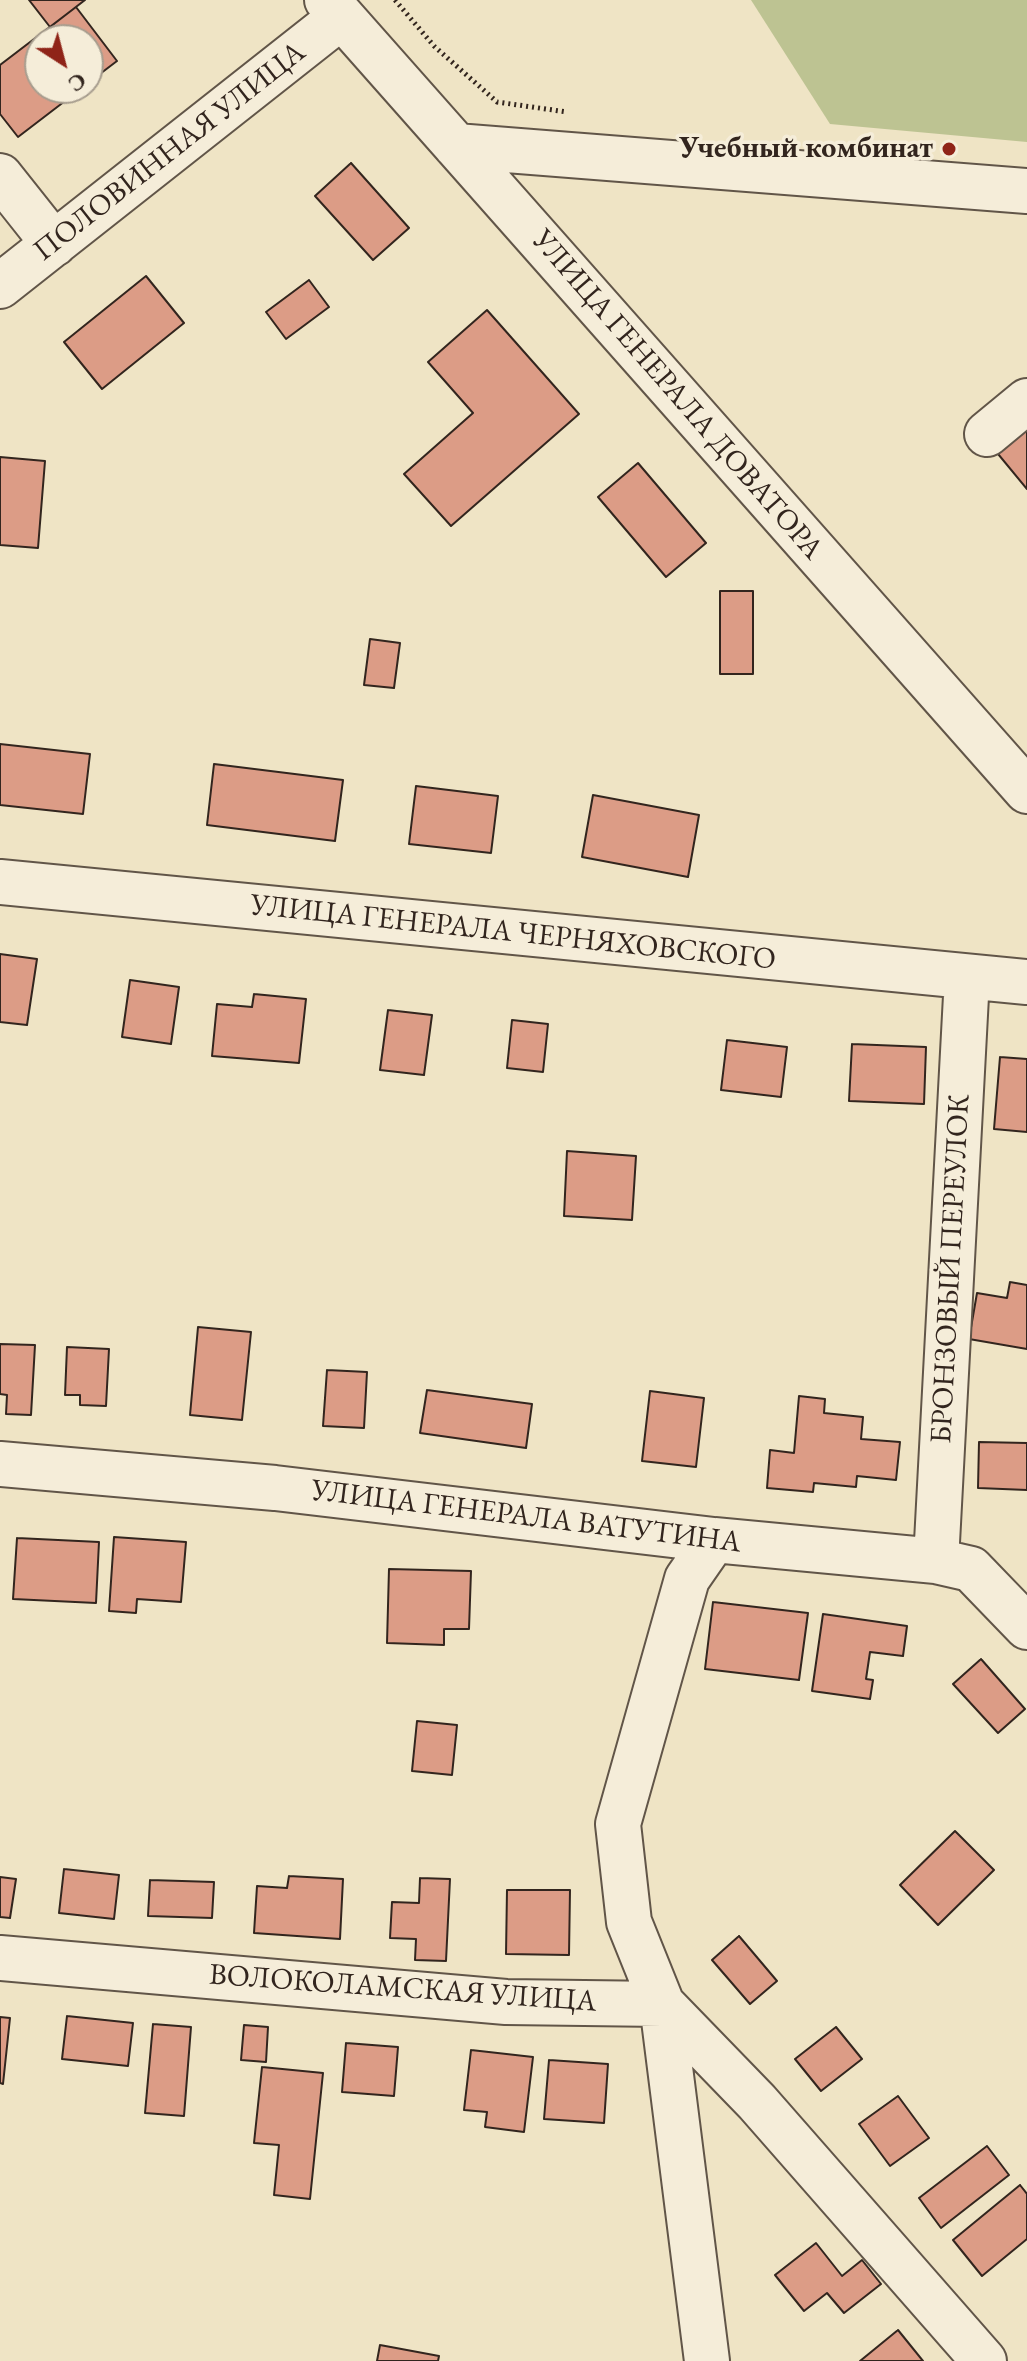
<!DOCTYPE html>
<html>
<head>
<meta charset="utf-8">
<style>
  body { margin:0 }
  #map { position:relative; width:1027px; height:2361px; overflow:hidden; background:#efe4c5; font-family:"EB Garamond",serif }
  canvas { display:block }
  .north { position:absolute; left:24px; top:24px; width:80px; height:80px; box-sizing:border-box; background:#f5edd9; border:2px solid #a79d8e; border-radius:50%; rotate:144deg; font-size:22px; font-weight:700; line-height:32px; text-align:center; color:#32251e }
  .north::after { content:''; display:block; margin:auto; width:28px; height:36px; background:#8f2418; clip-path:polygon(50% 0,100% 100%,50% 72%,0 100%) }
</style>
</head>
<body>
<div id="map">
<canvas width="1027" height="2361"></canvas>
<div class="north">С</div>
</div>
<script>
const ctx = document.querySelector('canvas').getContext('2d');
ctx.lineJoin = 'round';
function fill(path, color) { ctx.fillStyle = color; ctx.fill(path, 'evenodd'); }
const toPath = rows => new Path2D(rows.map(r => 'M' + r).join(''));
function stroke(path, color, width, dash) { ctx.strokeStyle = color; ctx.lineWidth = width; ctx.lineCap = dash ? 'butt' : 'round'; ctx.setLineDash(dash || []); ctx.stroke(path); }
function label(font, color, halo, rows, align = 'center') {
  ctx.font = font + ' "EB Garamond",serif'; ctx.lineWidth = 7; ctx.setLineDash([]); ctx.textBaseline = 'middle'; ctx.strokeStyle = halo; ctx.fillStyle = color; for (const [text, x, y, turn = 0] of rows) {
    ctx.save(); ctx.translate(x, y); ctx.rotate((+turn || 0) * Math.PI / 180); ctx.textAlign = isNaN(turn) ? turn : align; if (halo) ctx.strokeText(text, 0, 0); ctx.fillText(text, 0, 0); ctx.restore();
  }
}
fill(toPath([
  [751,0,1027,0,1027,142,830,124]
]), '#bdc392');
const building = toPath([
  [29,0,85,0,50,27,29,0],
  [76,7,117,61,88,83,88,40,40,40,40,88,82,88,18,137,0,114,0,65,76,7],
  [351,163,409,228,373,260,315,196,351,163],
  [146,276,184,323,102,389,64,342,146,276],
  [309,280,329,307,286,339,266,312,309,280],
  [487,310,579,414,451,526,404,474,473,413,428,362,487,310],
  [1027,412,1027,489,989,443,1027,412],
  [0,457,45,461,38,548,0,545,0,457],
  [638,463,706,543,666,577,598,497,638,463],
  [720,591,753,591,753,674,720,674,720,591],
  [370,639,400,643,394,688,364,685,370,639],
  [0,744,90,754,83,814,0,805,0,744],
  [214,764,343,780,335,841,207,825,214,764],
  [416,786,498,796,491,853,409,844,416,786],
  [593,795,699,815,688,877,582,857,593,795],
  [0,954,37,959,27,1025,0,1022,0,954],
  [130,980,179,987,171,1044,122,1037,130,980],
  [254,994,306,999,299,1063,212,1056,217,1004,252,1007,254,994],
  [388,1010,432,1015,424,1075,380,1070,388,1010],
  [512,1020,548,1024,543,1072,507,1068,512,1020],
  [727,1040,787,1047,781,1097,721,1090,727,1040],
  [852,1044,926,1047,924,1104,849,1101,852,1044],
  [1000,1057,1027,1059,1027,1132,994,1129,1000,1057],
  [567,1151,636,1156,632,1220,564,1216,567,1151],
  [1010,1282,1027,1285,1027,1349,969,1339,977,1293,1007,1298,1010,1282],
  [198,1327,251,1332,242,1420,190,1415,198,1327],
  [0,1344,35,1345,31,1415,6,1414,7,1395,0,1394,0,1344],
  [67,1347,109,1349,106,1406,80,1405,80,1395,65,1395,67,1347],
  [327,1370,367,1372,364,1428,323,1426,327,1370],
  [427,1390,532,1404,526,1448,420,1433,427,1390],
  [650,1391,704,1398,696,1467,642,1461,650,1391],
  [799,1396,825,1399,824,1413,863,1417,861,1439,900,1442,896,1480,857,1476,856,1487,814,1483,813,1492,767,1488,770,1450,794,1453,799,1396],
  [979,1442,1027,1443,1027,1490,978,1488,979,1442],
  [114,1537,186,1542,181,1602,137,1599,136,1613,109,1611,114,1537],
  [17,1538,99,1542,96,1603,13,1599,17,1538],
  [389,1569,471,1571,469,1629,444,1629,444,1645,387,1643,389,1569],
  [713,1602,808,1613,799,1680,705,1669,713,1602],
  [823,1614,907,1626,903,1656,870,1652,866,1679,873,1680,870,1699,812,1691,823,1614],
  [981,1659,1025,1709,998,1733,953,1684,981,1659],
  [417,1721,457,1725,452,1775,412,1771,417,1721],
  [955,1831,994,1870,938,1925,900,1885,955,1831],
  [64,1869,119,1875,114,1919,59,1913,64,1869],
  [289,1876,343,1879,340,1939,254,1933,257,1886,287,1888,289,1876],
  [0,1877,16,1879,10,1918,0,1917,0,1877],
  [420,1878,450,1879,446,1961,415,1960,416,1939,390,1938,392,1902,419,1903,420,1878],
  [150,1880,214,1882,212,1918,148,1916,150,1880],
  [507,1890,570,1890,569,1955,506,1954,507,1890],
  [739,1936,777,1981,750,2004,712,1960,739,1936],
  [67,2016,133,2023,128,2066,62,2059,67,2016],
  [0,2017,10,2018,3,2084,0,2083,0,2017],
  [153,2024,191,2027,184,2116,145,2113,153,2024],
  [244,2025,268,2027,266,2062,241,2060,244,2025],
  [836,2027,862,2059,821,2091,795,2059,836,2027],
  [346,2043,398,2047,394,2096,342,2092,346,2043],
  [471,2050,533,2057,524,2132,485,2127,487,2112,464,2110,471,2050],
  [549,2060,608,2064,604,2123,544,2119,549,2060],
  [262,2067,323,2073,310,2199,274,2195,279,2145,254,2143,262,2067],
  [898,2096,929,2138,890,2166,859,2124,898,2096],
  [987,2146,1009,2175,941,2228,919,2198,987,2146],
  [1020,2185,1027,2194,1027,2239,982,2276,953,2240,1020,2185],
  [816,2243,842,2276,862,2260,881,2284,844,2313,827,2293,804,2311,775,2275,816,2243],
  [898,2330,923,2361,860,2361,898,2330],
  [380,2345,439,2356,438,2361,377,2361,380,2345]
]);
fill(building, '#dc9c86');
stroke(building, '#32251e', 2);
const minor = toPath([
  [327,0,1027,791],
  [456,146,1027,191],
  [0,176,54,244],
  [0,286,341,17],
  [987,434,1027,401],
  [0,882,1027,982],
  [0,1464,275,1488,714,1540,936,1561,971,1569,1027,1627],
  [936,1561,967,977],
  [0,1958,506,2002,662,2004,757,2102,984,2361],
  [707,2361,662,2004,629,1922,618,1824,687,1579,714,1540]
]);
stroke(minor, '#615548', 48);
stroke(toPath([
  [395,0,434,46,497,102,567,112]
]), '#32251e', 5, [2, 4]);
stroke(minor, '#f5edd9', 44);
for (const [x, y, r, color] of [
  [949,149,8,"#8f2418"]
]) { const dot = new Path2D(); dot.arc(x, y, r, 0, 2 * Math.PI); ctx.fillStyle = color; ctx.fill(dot); stroke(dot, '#f5edd9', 3); }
label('bold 30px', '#32251e', '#f5edd9', [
  ["Учебный комбинат",933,149]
], 'right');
label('30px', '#32251e', '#f5edd9', [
  ["ПОЛОВИННАЯ УЛИЦА",170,152,-38],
  ["УЛИЦА ГЕНЕРАЛА ДОВАТОРА",677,395,49],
  ["УЛИЦА ГЕНЕРАЛА ЧЕРНЯХОВСКОГО",513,933,6],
  ["БРОНЗОВЫЙ ПЕРЕУЛОК",951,1269,-87],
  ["УЛИЦА ГЕНЕРАЛА ВАТУТИНА",526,1517,7],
  ["ВОЛОКОЛАМСКАЯ УЛИЦА",403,1989,4]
]);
</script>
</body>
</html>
